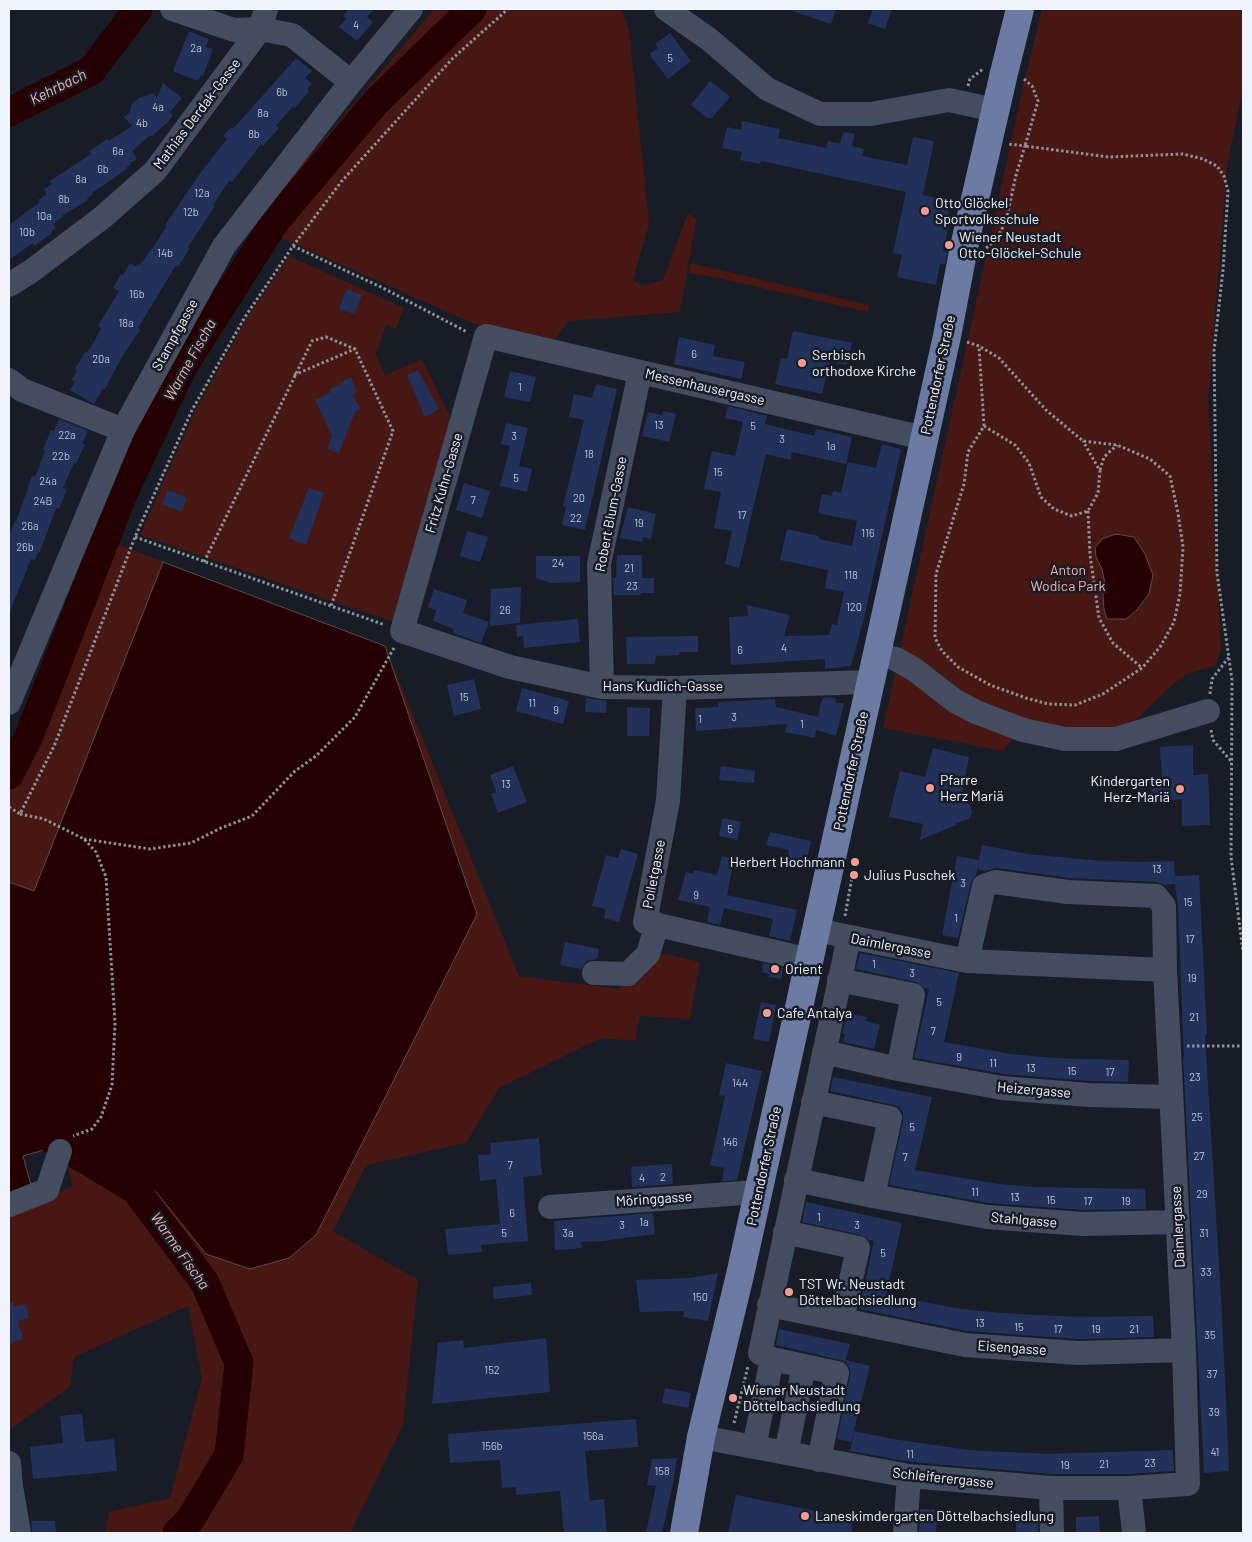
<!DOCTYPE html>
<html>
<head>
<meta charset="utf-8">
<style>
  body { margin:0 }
  #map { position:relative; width:1252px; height:1542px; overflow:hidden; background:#171c27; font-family:Barlow,sans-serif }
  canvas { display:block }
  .frame { position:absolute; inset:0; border:10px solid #f0f4fc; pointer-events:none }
</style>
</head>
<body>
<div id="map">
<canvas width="1252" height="1542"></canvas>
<div class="frame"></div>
</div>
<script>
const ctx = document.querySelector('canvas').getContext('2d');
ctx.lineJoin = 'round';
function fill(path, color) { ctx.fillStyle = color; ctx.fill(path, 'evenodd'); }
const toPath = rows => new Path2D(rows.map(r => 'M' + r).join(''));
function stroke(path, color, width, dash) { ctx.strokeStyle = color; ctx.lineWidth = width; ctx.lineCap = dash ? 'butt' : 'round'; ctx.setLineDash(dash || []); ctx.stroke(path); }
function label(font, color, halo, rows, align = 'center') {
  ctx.font = font + ' Barlow,sans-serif'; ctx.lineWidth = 5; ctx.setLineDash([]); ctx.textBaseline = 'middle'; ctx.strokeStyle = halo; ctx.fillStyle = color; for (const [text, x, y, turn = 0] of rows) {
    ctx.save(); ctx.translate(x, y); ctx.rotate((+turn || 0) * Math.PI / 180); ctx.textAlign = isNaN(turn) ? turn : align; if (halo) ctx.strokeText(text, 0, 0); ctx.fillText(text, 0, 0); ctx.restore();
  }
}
fill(toPath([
  [434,9,621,9,629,29,649,224,633,280,642,286,663,280,688,213,696,219,680,312,569,321,552,343,472,323,252,225],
  [1042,9,1243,9,1243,88,1227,167,1208,400,1221,650,1215,666,1187,674,1172,685,1134,722,1113,734,1024,725,1003,751,883,728,1023,87],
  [289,256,404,308,396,329,386,325,376,353,385,375,422,359,452,421,394,622,140,535,195,411,246,320],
  [691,263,869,305,868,312,704,275,703,276,689,273],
  [114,543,385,646,519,976,619,989,656,952,700,962,690,1019,640,1016,635,1041,601,1038,499,1088,466,1143,366,1165,333,1231,418,1280,403,1425,350,1533,105,1533,109,1512,170,1498,202,1378,188,1306,74,1357,70,1387,9,1430,9,1129,23,1156,33,1193,42,1201,72,1186,68,1166,106,1156,9,1098,9,787,34,746]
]), '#471713');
const water = toPath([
  [1116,534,1134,537,1145,554,1153,575,1149,594,1136,611,1126,619,1107,619,1104,610,1103,595,1105,584,1102,569,1096,557,1095,548,1102,539,1116,534],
  [163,562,385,646,477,914,316,1235,289,1258,250,1269,206,1254,156,1192,106,1156,63,1130,54,1147,23,1156,33,1193,9,1202,9,882,34,891,163,562]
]);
fill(water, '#250000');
stroke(water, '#62494c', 1);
stroke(toPath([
  [9,112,91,71,138,9],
  [9,775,29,736,122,496,182,368,274,223,376,102,472,9],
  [9,1113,136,1190,205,1283,239,1363,229,1455,190,1520,177,1533]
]), '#250000', 29);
fill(toPath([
  [349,9,374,9,367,17,373,22,357,41,339,27,346,19,343,16],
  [793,9,836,9,831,24,792,11],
  [873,9,892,9,885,29,868,23],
  [189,31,209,39,206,47,213,49,203,76,201,75,198,81,173,71],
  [670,33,691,61,668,79,649,54,658,48,655,44],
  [296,58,312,71,305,78,312,84,307,89,309,91,295,108,293,106,276,126,279,128,263,146,261,144,232,182,229,181,213,205,215,206,188,247,190,248,178,267,176,265,147,313,138,328,140,330,123,355,105,389,103,388,94,404,70,390,75,382,72,380,77,370,75,369,85,352,87,353,95,340,101,328,98,326,119,291,113,288,121,274,123,275,130,263,136,267,138,264,140,265,158,240,167,226,165,225,201,172,227,139,223,136,231,127,233,129],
  [710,81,730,97,712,118,707,118,691,105],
  [163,83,182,98,170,112,173,115,168,122,152,136,149,136,132,151,137,159,130,163,131,164,126,168,127,169,92,193,93,195,87,198,88,200,62,216,63,217,53,224,56,228,51,232,52,233,34,246,33,243,9,260,9,225,40,202,38,200,47,194,44,189,52,184,50,181,85,158,91,154,89,151,108,139,109,141,132,126,124,117,130,112,131,105,139,98,153,93,157,98],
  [742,121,780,129,778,138,826,148,828,141,840,144,843,132,855,134,852,146,864,149,862,156,907,165,913,137,934,141,923,195,951,201,947,220,950,220,943,251,947,252,945,264,940,264,936,285,897,277,902,255,893,253,906,192,761,161,760,164,740,160,742,152,722,148,727,127,741,130],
  [347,289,362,295,354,314,339,309],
  [793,331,852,343,847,365,829,362,822,394,775,384,781,358,787,359],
  [679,337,715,345,713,356,745,362,741,379,674,364],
  [418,370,439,409,425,417,407,375],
  [510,371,536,377,530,402,504,397],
  [351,377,357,392,352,395,361,409,355,412,339,453,327,449,332,436,315,400,331,392,329,390],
  [596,384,617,389,585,530,562,525,566,507,563,506,584,420,569,417,574,394,592,398],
  [728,406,767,416,765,424,814,436,816,429,852,437,846,464,792,452,790,460,766,454,739,568,725,564,732,531,714,528,721,492,704,489,712,451,735,456,743,422,725,418],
  [663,411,676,414,669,442,642,436,648,412,662,415],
  [59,419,88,431,82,444,85,444,76,464,74,463,63,488,67,489,59,509,56,508,40,552,38,552,35,560,31,559,9,614,9,536,15,521,16,522,32,476,35,477,45,451,43,450,51,430,54,431],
  [506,423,528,428,519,466,532,469,527,492,500,486,510,446,501,444],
  [882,444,901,449,864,618,851,666,825,669,825,659,731,665,729,617,748,616,747,605,790,615,784,636,829,635,832,624,837,625,844,592,825,588,828,570,780,560,787,529,819,536,819,539,852,546,857,521,818,513,822,494,832,496,833,491,841,493,848,462,876,468],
  [464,483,490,491,482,518,456,510],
  [309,488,324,493,306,545,289,538],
  [168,490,187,498,181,512,162,504],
  [628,507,656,514,651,539,643,537,642,542,620,538],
  [467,531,488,537,480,562,460,556],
  [617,555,642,555,642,578,654,578,654,593,641,593,641,595,614,595,613,578,616,578],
  [536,556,580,556,580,582,550,583,536,578],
  [521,587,520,623,490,626,491,589],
  [434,589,467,600,463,613,489,622,481,643,453,633,454,629,433,621,436,610,428,607],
  [578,619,580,642,524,648,523,636,517,637,516,625],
  [698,636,698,652,679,652,679,655,656,656,655,664,627,664,626,637],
  [474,679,481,709,454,716,447,685],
  [522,688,569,701,563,724,516,711],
  [824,697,836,698,835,703,844,703,836,736,816,730,815,738,785,732,787,724,696,731,695,708,718,707,718,702,775,699,776,707,818,717,821,702],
  [586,698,607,701,606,713,585,712],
  [627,707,650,708,649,736,627,736],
  [1193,745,1193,775,1208,774,1210,825,1182,826,1182,799,1153,802,1150,779,1162,778,1160,747],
  [933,748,969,757,961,799,970,805,972,813,969,819,956,823,956,825,920,840,923,824,889,817,900,771,925,777],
  [513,766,527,802,498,813,491,794,496,792,490,775],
  [721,766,755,771,754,783,719,780],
  [722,818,741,822,737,840,719,836],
  [770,832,811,841,806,864,787,860,789,850,766,845],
  [982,845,1028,854,1101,861,1139,862,1174,861,1175,876,1199,875,1207,1035,1205,1035,1222,1314,1229,1471,1204,1473,1183,1057,1184,1057,1178,906,1175,884,1164,885,1157,882,1069,878,997,868,985,871,977,869],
  [621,849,638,854,619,922,604,918,606,909,592,906,606,855,618,858],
  [722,856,734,859,727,895,797,910,790,941,769,936,773,919,724,908,720,925,707,922,710,907,678,900,686,872,693,874,694,870,717,875],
  [957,856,979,860,976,875,971,883,958,938,942,935],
  [565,942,599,949,597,959,587,961,581,969,560,965],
  [860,953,959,973,944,1042,1011,1054,1053,1058,1129,1060,1128,1082,1090,1081,1004,1074,914,1058,929,989,924,988,916,982,856,969],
  [763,963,783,968,781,979,769,977,769,974,762,972],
  [761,1002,776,1005,769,1042,753,1039],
  [849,1014,867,1017,866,1021,880,1025,874,1049,843,1042,845,1034,842,1034,846,1018,848,1018],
  [726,1063,762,1071,737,1180,722,1181,724,1168,710,1165,725,1096,719,1095],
  [833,1077,932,1097,915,1170,999,1184,1034,1187,1145,1189,1146,1209,1083,1210,989,1203,889,1185,903,1121,903,1113,899,1107,893,1105,830,1091],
  [539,1138,542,1175,523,1177,528,1241,481,1245,482,1252,448,1255,445,1229,500,1224,496,1179,480,1181,478,1155,491,1154,490,1143],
  [672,1164,673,1184,632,1187,631,1167],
  [806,1202,902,1223,886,1295,962,1309,1001,1313,1078,1317,1153,1316,1154,1337,1078,1339,967,1331,859,1309,874,1241,869,1240,861,1235,802,1222],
  [653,1213,655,1234,602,1241,581,1242,582,1248,555,1250,554,1221],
  [718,1273,708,1321,683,1317,684,1311,640,1312,636,1280,690,1278],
  [531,1283,532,1295,494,1299,493,1287],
  [13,1302,14,1307,26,1304,29,1318,18,1321,23,1339,9,1343,9,1303],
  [779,1329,850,1344,845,1362,840,1360,776,1345],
  [546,1338,550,1392,432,1404,438,1343,463,1340,464,1348],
  [846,1360,870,1366,851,1442,837,1439,850,1376,850,1369,846,1362],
  [665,1388,691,1393,688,1408,662,1403],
  [82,1414,85,1442,114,1439,117,1471,33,1479,30,1447,63,1443,60,1416],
  [636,1419,638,1447,585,1451,590,1501,604,1499,607,1533,564,1533,560,1491,516,1495,516,1487,502,1488,500,1460,450,1463,448,1434],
  [854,1431,893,1439,969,1450,1047,1454,1173,1450,1174,1471,1129,1474,1052,1474,911,1462,850,1451],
  [677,1458,673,1483,662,1533,646,1533,656,1486,647,1485,652,1459],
  [736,1495,851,1518,852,1533,728,1533],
  [920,1509,938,1510,936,1533,919,1533],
  [1099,1516,1100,1533,1076,1533,1076,1517],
  [1016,1517,1038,1517,1038,1533,1016,1533],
  [31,1521,55,1521,56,1533,32,1533]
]), '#22315a');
stroke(toPath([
  [1024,79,1032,86,1038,101,1025,146,1109,157,1183,154,1203,159,1217,166,1224,176,1228,191,1223,270,1214,351,1217,573,1232,680,1231,857,1243,952],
  [968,86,970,79,983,69],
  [293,246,383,288,467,332],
  [986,248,996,240,1006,221,1016,175,1025,146,1008,144],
  [967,342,979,346,999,358,1046,410,1083,441,1117,445,1150,459,1170,476,1178,513,1183,547,1180,594,1174,622,1160,647,1142,668,1103,694,1075,705,1048,704,1026,698,990,685,958,667,942,651,935,638,936,574,964,484,968,452,984,426,979,346],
  [294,375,355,349],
  [984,426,1015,445,1029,463,1041,497,1054,509,1072,516,1088,511,1098,493,1100,471,1083,441],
  [1100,470,1104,457,1117,445],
  [1088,511,1090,555,1099,618,1113,643,1142,668],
  [135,537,385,625],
  [204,562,312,341,326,337,355,349,393,431,331,606],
  [1210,694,1212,679,1229,657],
  [1211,730,1213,740,1231,761],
  [9,807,20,814,55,744,135,537,192,410,245,317,293,246,341,182,453,58,508,9],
  [20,814,44,819,84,839,96,852,106,877,115,1023,112,1085,101,1117,92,1129,73,1136],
  [84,839,150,849,191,843,221,828,252,816,295,771,316,756,355,717,395,646],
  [845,916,855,861],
  [1187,1046,1243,1046],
  [734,1423,748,1366]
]), '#8c919a', 3, [2.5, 2.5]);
stroke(toPath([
  [172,9,234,30,260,29,292,35,351,82],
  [666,9,710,40,767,89,820,114,871,114,949,100,995,110],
  [9,285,30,272,103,217,155,171,260,29,266,9],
  [9,380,22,390,123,430],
  [877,654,896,659,915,670,955,701,976,712,1023,730,1065,739,1116,739,1208,711],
  [871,682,675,688,602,687,510,667,402,631,486,336,924,438],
  [602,687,599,564,640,372],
  [675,688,668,801,645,922,810,960],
  [9,703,123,430,224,246,351,82,411,9],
  [967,961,984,886,995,882,1068,892,1156,896,1164,906,1165,970],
  [594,973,628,974,648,954,657,924],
  [839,980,913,995,898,1069],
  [824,1052,898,1069,1002,1088,1089,1095,1171,1097],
  [813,1102,890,1118,873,1196],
  [796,1180,873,1196,987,1217,1083,1224,1178,1222],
  [9,1205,47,1190,60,1151],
  [550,1207,757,1192],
  [785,1232,858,1248,842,1320],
  [769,1305,965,1345,1078,1353,1184,1350],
  [772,1359,760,1353,849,937],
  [701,1437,909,1476,1051,1488,1129,1488,1188,1484,1184,1350,1165,970,967,961,816,930],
  [754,1447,772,1359,837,1373,819,1460],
  [786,1453,804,1366],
  [9,1463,11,1486,19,1533],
  [1051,1488,1052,1533],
  [1129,1488,1134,1533],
  [905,1533,909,1476]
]), '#444c5f', 24);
stroke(toPath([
  [684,1533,701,1437,740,1275,816,930,947,336,964,247,1004,73,1020,9]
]), '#6b7ba3', 28);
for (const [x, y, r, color] of [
  [925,211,5,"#f59c91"],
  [949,245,5,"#f59c91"],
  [802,363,5,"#f59c91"],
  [930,788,5,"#f59c91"],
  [1180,789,5,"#f59c91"],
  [855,862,5,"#f59c91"],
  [854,875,5,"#f59c91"],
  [775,969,5,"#f59c91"],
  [767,1013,5,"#f59c91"],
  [789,1292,5,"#f59c91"],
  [733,1398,5,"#f59c91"],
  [805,1516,5,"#f59c91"]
]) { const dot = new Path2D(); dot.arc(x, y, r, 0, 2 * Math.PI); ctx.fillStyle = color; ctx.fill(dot); stroke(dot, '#171c27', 2); }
label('11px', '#bcc3d4', null, [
  ["4",356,25],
  ["2a",196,48],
  ["5",670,58],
  ["6b",282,92],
  ["4a",158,107],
  ["8a",263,113],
  ["4b",142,123],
  ["8b",254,134],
  ["6a",118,151],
  ["6b",103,169],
  ["8a",81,179],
  ["12a",202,193],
  ["8b",64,199],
  ["12b",191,212],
  ["10a",44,216],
  ["10b",27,232],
  ["14b",165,253],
  ["16b",137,294],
  ["18a",126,323],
  ["6",694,354],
  ["20a",101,359],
  ["1",520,387],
  ["13",659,425],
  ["5",753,426],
  ["22a",67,435],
  ["3",514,436],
  ["3",782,439],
  ["1a",831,446],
  ["18",589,454],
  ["22b",61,456],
  ["15",718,472],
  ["5",516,478],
  ["24a",48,481],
  ["20",579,498],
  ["7",473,500],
  ["24B",43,501],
  ["17",742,515],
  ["22",576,518],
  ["19",639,523],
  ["26a",30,526],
  ["116",868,533],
  ["26b",25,547],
  ["24",558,563],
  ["21",629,568],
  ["118",851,575],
  ["23",632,586],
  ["120",854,607],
  ["26",505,610],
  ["4",784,648],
  ["6",740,650],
  ["15",464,697],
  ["11",532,703],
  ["9",556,710],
  ["3",734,717],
  ["1",700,719],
  ["1",802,724],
  ["13",506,784],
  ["5",730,829],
  ["13",1157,869],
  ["3",963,883],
  ["9",696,895],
  ["15",1188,902],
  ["1",956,918],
  ["17",1190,939],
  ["1",874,964],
  ["3",912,973],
  ["19",1192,978],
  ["5",939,1002],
  ["21",1194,1017],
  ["7",933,1031],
  ["9",959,1057],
  ["11",993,1063],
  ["13",1031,1068],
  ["15",1072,1071],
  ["17",1110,1072],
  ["23",1195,1077],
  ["144",740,1083],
  ["25",1197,1117],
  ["5",912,1127],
  ["146",730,1142],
  ["27",1199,1156],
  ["7",905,1157],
  ["7",510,1165],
  ["2",663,1177],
  ["4",642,1178],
  ["11",975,1192],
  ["29",1202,1194],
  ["13",1015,1197],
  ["15",1051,1200],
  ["17",1088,1201],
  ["19",1126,1201],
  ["6",512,1213],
  ["1",819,1217],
  ["1a",644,1222],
  ["3",622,1225],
  ["3",857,1225],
  ["5",504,1233],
  ["3a",568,1233],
  ["31",1204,1233],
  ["5",883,1253],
  ["33",1206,1272],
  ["150",700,1297],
  ["13",980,1323],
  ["15",1019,1327],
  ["17",1058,1329],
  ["19",1096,1329],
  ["21",1134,1329],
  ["35",1210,1335],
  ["152",492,1370],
  ["37",1212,1374],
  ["39",1214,1412],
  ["156a",593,1436],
  ["156b",492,1446],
  ["41",1215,1452],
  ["11",910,1454],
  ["23",1150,1463],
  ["21",1104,1464],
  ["19",1065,1465],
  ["158",662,1471]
]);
label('14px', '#f0f4fc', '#171c27', [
  ["Mathias Derdak-Gasse",197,114,-53],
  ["Stampfgasse",175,335,-61],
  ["Pottendorfer Straße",938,375,-78],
  ["Messenhausergasse",705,387,13],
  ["Fritz Kuhn-Gasse",444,483,-74],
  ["Robert Blum-Gasse",611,514,-79],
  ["Hans Kudlich-Gasse",663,686],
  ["Pottendorfer Straße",851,771,-78],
  ["Polletgasse",654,874,-79],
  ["Daimlergasse",891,946,11],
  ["Heizergasse",1034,1090,5],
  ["Pottendorfer Straße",764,1166,-78],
  ["Möringgasse",654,1199,-4],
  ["Stahlgasse",1024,1220,5],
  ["Daimlergasse",1178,1227,-93],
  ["Eisengasse",1012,1348,4],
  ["Schleiferergasse",943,1478,6]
]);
label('14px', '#f0f4fc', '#171c27', [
  ["Otto Glöckel",935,203],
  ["Sportvolksschule",935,219],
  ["Wiener Neustadt",959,237],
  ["Otto-Glöckel-Schule",959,253],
  ["Serbisch",812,355],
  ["orthodoxe Kirche",812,371],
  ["Pfarre",940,780],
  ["Herz Mariä",940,796],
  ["Kindergarten",1170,781,"right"],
  ["Herz-Mariä",1170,797,"right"],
  ["Herbert Hochmann",845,862,"right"],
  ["Julius Puschek",864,875],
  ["Orient",785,969],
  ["Cafe Antalya",777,1013],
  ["TST Wr. Neustadt",799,1284],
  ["Döttelbachsiedlung",799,1300],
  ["Wiener Neustadt",743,1390],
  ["Döttelbachsiedlung",743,1406],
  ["Laneskimdergarten Döttelbachsiedlung",815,1516]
], 'left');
label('14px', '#fab3a9', '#171c27', [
  ["Anton",1068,570],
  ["Wodica Park",1068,586]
]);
label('italic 15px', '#f8b1a7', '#171c27', [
  ["Kehrbach",58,87,-27],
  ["Warme Fischa",190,360,-61],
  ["Warme Fischa",180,1251,55]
]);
</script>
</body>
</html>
